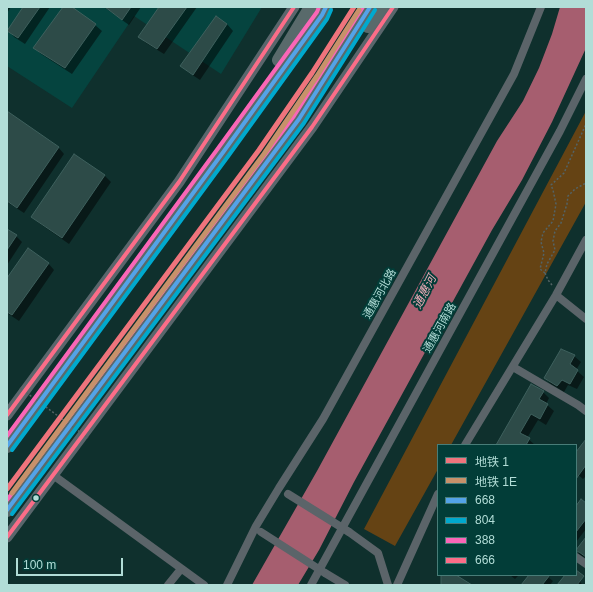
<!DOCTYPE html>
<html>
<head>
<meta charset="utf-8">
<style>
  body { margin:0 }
  #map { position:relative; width:593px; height:592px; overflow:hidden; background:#0f302d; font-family:Arial,"Noto Sans SC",sans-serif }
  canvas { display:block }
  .frame { position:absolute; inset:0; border:8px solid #b2ddd7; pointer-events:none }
  .legend { position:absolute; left:437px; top:444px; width:140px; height:132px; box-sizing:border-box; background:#023d38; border:1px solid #487d78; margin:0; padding:5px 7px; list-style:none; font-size:12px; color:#b2ddd7 }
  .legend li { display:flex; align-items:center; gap:8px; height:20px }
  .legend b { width:20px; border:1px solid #487d78 }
  .scale { position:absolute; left:16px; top:558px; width:107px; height:18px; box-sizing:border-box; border:2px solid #b2ddd7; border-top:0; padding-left:5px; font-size:12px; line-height:14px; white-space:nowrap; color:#b2ddd7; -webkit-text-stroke:3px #023d38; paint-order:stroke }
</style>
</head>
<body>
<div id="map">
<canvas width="593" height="592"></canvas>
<div class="frame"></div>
<ul class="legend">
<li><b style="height:5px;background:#ef747c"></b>地铁 1</li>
<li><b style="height:5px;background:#c7916a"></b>地铁 1E</li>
<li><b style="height:5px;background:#53a3e8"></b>668</li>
<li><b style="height:5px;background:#00a9ce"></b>804</li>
<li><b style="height:5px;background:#fa66b7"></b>388</li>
<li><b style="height:5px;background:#fb6d88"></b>666</li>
</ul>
<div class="scale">100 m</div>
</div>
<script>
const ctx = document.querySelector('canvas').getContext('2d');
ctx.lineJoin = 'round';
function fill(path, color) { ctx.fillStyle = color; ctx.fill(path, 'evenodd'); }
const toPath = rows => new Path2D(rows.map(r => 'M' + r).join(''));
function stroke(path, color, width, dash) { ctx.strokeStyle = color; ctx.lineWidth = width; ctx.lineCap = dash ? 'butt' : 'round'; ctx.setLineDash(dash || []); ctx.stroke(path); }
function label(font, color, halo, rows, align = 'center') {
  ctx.font = font + ' Arial,"Noto Sans SC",sans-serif'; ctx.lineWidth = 4; ctx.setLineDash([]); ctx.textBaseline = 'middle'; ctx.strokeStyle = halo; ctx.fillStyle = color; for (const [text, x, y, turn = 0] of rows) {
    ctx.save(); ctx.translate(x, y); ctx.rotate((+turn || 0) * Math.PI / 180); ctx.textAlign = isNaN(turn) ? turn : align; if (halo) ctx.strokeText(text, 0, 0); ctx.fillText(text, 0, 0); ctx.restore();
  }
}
fill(toPath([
  [7,7,262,7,221,74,134,16,72,108,7,66]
]), '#05443f');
fill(toPath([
  [586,111,586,202,451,445,438,445,438,469,395,546,364,529]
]), '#654314');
fill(toPath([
  [560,7,586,7,586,48,552,122,522,180,492,230,354,482,319,550,298,585,252,585,317,471,497,141,523,101,539,68,552,34]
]), '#a65e6f');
fill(toPath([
  [7,7,11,7,7,13],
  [24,7,50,7,25,44,14,37,8,30],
  [64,7,71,7,95,25,102,31,72,74,41,54,35,48],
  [104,7,141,7,129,25],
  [160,7,197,7,164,54,146,43,140,37],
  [217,17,227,24,233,31,200,80,188,72,182,66],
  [7,113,58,147,64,154,24,213,7,202],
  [74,155,105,176,111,182,69,244,39,223,32,217],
  [7,230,16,236,22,242,7,265],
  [48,263,54,270,19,321,7,313,7,279],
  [574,356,581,362,576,370,584,377,577,389,568,385,564,392,551,384,545,378],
  [531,385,543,392,549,398,546,404,554,411,546,425,538,420,527,438,535,445,497,445],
  [586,441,586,476,583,479,576,473,576,454],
  [586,504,586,529,576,542,576,508],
  [586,539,586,558,580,555,576,551],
  [576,571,583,577,580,582,583,585,558,585,566,575,576,575],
  [510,575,519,575,515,579],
  [531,575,551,575,549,578,553,581,550,585,524,585]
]), '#0007');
const building = toPath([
  [23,7,40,7,18,38,7,31,23,7],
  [63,7,72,7,96,24,65,68,33,48,63,7],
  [105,7,131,7,122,20,105,7],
  [159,7,187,7,157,49,138,37,159,7],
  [216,16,227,24,193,75,180,66,216,16],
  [7,111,59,147,17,208,7,201,7,111],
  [74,154,105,175,62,238,31,217,74,154],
  [7,229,17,235,7,250,7,229],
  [28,248,49,263,12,315,7,312,7,278,28,248],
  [561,349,575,355,570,364,578,370,570,384,562,380,557,386,544,378,561,349],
  [531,384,544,391,539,399,548,404,540,419,531,414,520,433,530,438,526,445,496,445,531,384],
  [586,439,586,465,576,479,576,452,586,439],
  [581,499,586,503,586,519,576,532,576,506,581,499],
  [586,537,586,557,579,552,576,552,576,550,586,537],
  [576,570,584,576,577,585,557,585,565,575,576,575,576,570],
  [441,575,456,575,472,585,441,585,441,575],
  [529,575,550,575,542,585,521,585,529,575]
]);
fill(building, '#2d4b48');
stroke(building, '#3e605d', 1);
stroke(toPath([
  [545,273,540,269,544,253,541,242,543,233,553,221,556,204,553,190,551,185,564,173,586,124],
  [552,285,548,280,545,273,547,264,555,250,553,241,555,231,561,223,567,204,568,196,575,189,586,183]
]), '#546365', 1.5, [2, 2]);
stroke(toPath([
  [556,295,586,319],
  [513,367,578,405,586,411],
  [465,445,556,295,586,240],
  [53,475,204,585],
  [349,532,378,553,388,585],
  [576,557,586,564],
  [325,573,345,585],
  [168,585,181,569],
  [227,585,256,526,279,488,323,419,514,74,541,7],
  [311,585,560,131,586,79],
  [397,585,438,494]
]), '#5b6469', 8);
stroke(toPath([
  [7,415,179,182,294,7],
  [7,537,312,127,393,7]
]), '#5a666c', 11);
stroke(toPath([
  [368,26,381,7],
  [279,60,311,7],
  [7,446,224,151,322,15,326,7],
  [7,510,299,119,370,7]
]), '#596a6b', 14);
stroke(toPath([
  [20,388,88,438]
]), '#546365', 1.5, [2, 2]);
stroke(toPath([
  [288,494,349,532],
  [261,532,325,573]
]), '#5b6469', 8);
stroke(toPath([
  [7,446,224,151,322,15,326,7],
  [7,510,299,119,370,7]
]), '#53a3e8', 4);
stroke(toPath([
  [12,450,229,155,327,19,331,10],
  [12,514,304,123,375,10]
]), '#00a9ce', 4);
stroke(toPath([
  [7,436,219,147,317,12,319,7],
  [7,500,294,116,363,7]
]), '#fa66b7', 4);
stroke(toPath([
  [7,415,179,182,294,7],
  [7,537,312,127,393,7]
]), '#fb6d88', 4);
stroke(toPath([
  [7,489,259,150,312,73,354,7]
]), '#ef747c', 5);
stroke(toPath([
  [12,493,264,154,317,76,359,10]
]), '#c7916a', 5);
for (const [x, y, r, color] of [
  [36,498,3.5,"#b2ddd7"]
]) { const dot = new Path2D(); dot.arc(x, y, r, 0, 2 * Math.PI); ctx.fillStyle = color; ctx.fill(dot); stroke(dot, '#023d38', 1.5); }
label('11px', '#b2ddd7', '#023d38', [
  ["通惠河北路",380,294,-61],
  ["通惠河南路",440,328,-61]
]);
label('italic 12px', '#f3adba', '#023d38', [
  ["通惠河",425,292,-63]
]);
</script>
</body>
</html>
